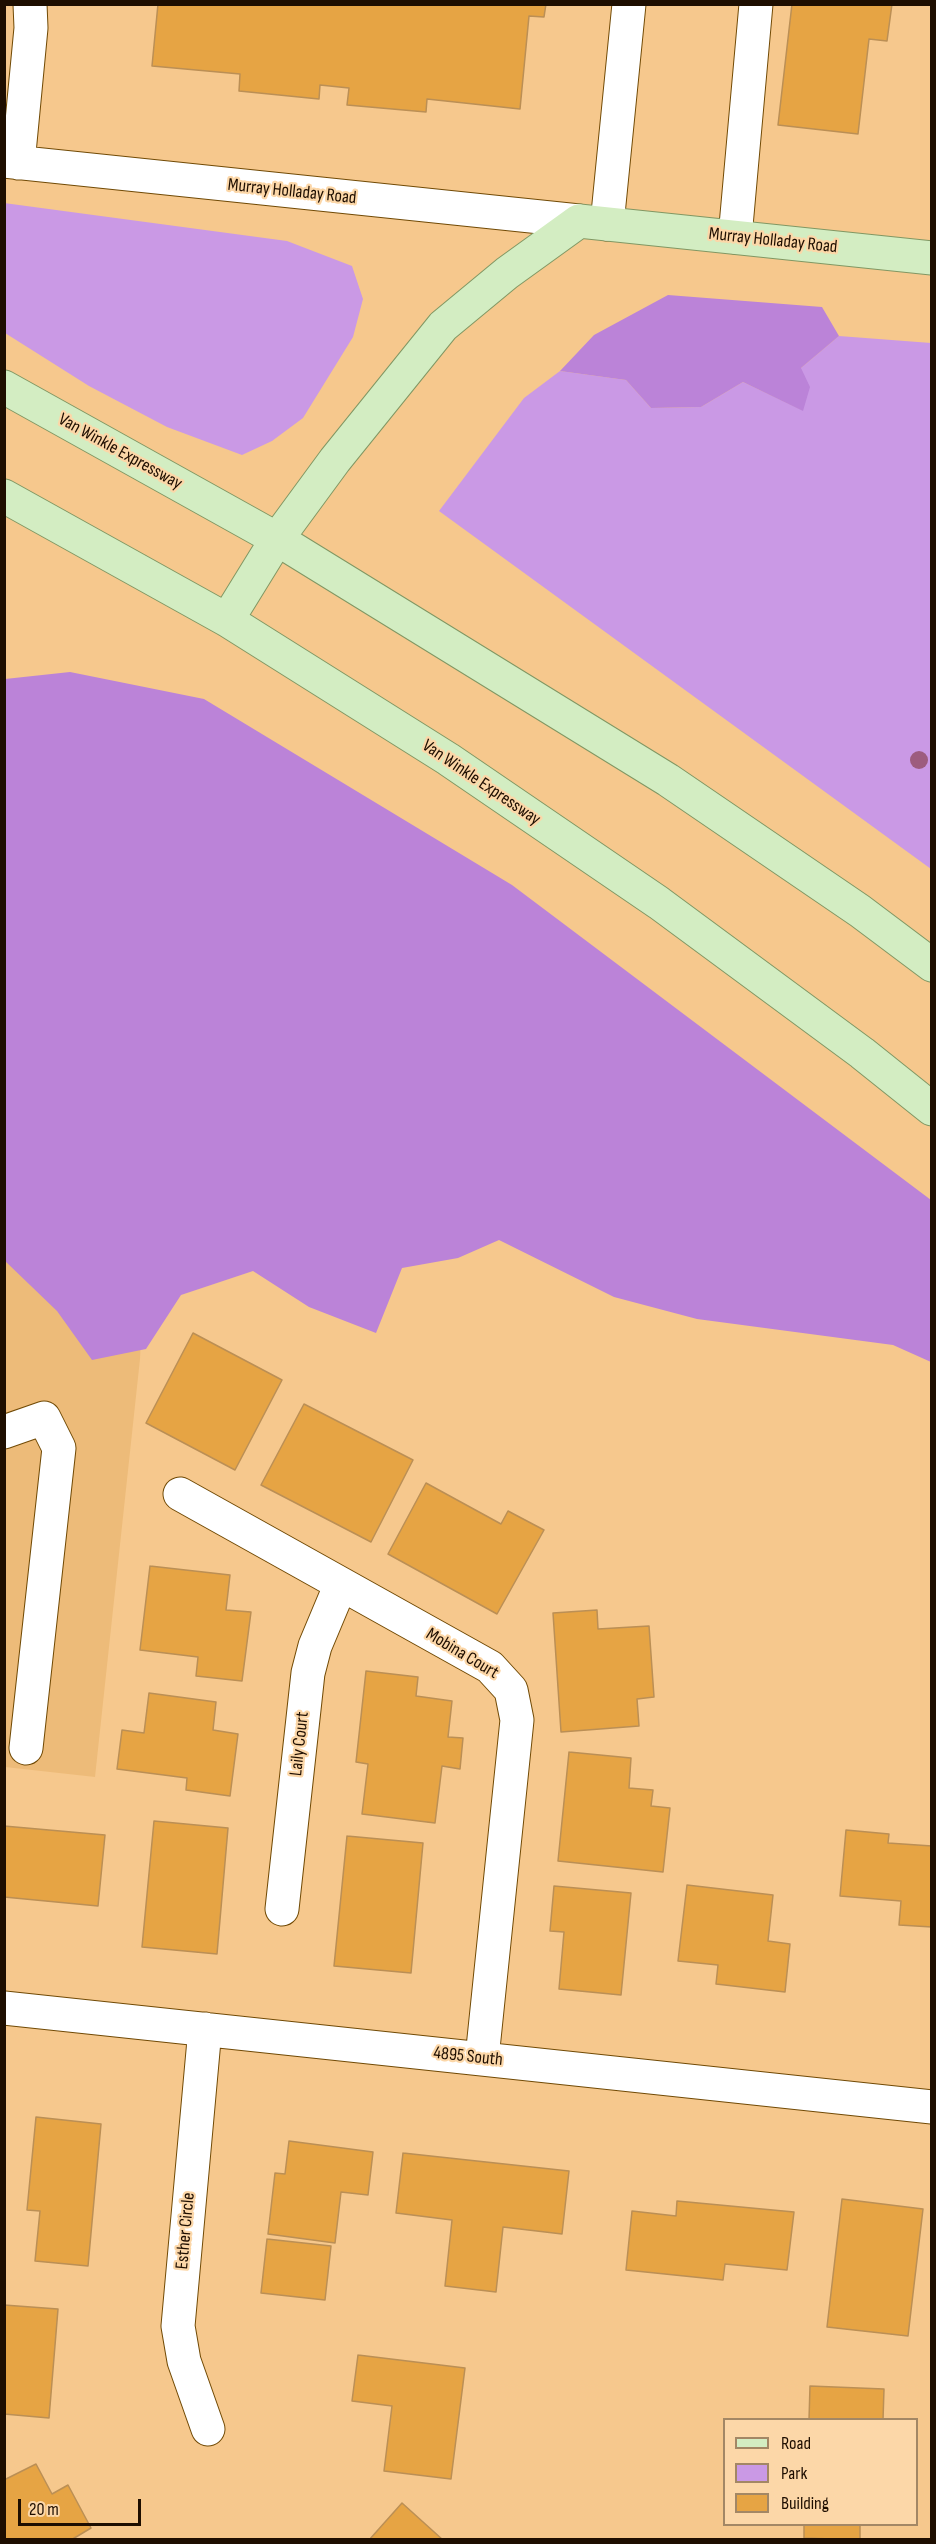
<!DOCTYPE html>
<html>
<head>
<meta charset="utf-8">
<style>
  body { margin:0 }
  #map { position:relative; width:936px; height:2544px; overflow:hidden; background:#f6c88d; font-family:"Sofia Sans Condensed",sans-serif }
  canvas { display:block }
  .frame { position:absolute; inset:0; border:6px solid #1e0e00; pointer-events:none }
  .legend { position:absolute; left:723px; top:2418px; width:195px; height:108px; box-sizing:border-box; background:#fcd7a8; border:2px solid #a38765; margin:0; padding:8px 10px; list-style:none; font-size:18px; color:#1e0e00 }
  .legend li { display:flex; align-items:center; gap:12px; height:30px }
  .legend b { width:30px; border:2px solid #a38765 }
  .scale { position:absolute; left:18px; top:2499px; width:123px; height:27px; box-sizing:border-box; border:3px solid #1e0e00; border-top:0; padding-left:8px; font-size:18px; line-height:21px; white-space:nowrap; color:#1e0e00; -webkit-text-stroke:4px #fcd7a8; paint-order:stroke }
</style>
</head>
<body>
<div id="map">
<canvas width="936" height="2544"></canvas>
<div class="frame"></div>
<ul class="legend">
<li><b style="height:8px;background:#d3edc2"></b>Road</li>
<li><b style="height:16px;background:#ca99e5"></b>Park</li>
<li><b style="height:16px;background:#e6a444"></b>Building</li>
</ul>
<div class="scale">20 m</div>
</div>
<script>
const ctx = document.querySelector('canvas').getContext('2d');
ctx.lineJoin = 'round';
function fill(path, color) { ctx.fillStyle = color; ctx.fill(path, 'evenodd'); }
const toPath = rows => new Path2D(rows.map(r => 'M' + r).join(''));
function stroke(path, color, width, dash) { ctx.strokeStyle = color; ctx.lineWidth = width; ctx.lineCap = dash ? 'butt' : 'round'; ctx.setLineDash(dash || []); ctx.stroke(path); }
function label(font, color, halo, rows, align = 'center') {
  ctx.font = font + ' "Sofia Sans Condensed",sans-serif'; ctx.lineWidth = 4.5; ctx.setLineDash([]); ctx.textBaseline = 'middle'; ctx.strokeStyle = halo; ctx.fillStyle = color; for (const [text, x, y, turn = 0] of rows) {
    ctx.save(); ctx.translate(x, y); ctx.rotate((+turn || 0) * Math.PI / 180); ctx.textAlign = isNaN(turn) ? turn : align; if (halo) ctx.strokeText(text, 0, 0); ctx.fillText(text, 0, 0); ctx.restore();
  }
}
fill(toPath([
  [4,1167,148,1193,140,1359,95,1777,5,1767]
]), '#edbb79');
fill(toPath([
  [4,203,287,241,352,266,363,299,353,337,303,418,272,441,242,455,167,427,89,386,5,333],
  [839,336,931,343,931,869,439,511,524,398,560,371,626,380,651,408,701,407,743,382,802,410,801,368]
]), '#ca99e5');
fill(toPath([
  [668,295,822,307,839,336,801,368,810,387,803,411,743,382,701,407,651,408,626,380,560,371,594,335],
  [70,672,204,699,512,885,931,1200,931,1362,893,1345,697,1319,614,1297,499,1240,458,1258,402,1268,376,1333,309,1307,253,1271,181,1295,146,1349,92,1360,57,1311,4,1260,5,679]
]), '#bb83d8');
const building = toPath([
  [158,4,546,4,544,17,529,16,520,109,427,99,426,112,347,105,349,88,320,85,319,99,239,91,240,74,152,66,158,4],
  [792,4,892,4,887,41,869,39,858,134,778,125,792,4],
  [193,1333,282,1380,235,1470,146,1423,193,1333],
  [304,1404,413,1460,371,1542,261,1485,304,1404],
  [426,1483,501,1524,508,1511,544,1530,497,1614,388,1554,426,1483],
  [150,1566,230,1575,226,1610,251,1612,242,1681,196,1676,198,1657,140,1650,150,1566],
  [597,1610,598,1629,649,1626,654,1697,637,1699,639,1726,561,1732,553,1613,597,1610],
  [366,1671,418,1677,416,1696,452,1701,448,1737,463,1738,460,1769,442,1766,435,1823,362,1814,368,1764,356,1762,366,1671],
  [149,1693,216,1702,213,1730,238,1734,230,1796,186,1790,187,1778,117,1769,122,1730,144,1733,149,1693],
  [569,1752,631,1758,629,1788,653,1790,651,1806,670,1808,663,1872,558,1861,569,1752],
  [154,1821,228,1828,217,1954,142,1947,154,1821],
  [4,1826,105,1835,98,1906,4,1897,4,1826],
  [846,1830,889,1834,888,1843,932,1846,932,1927,899,1925,901,1901,840,1896,846,1830],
  [347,1836,423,1843,411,1973,334,1966,347,1836],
  [687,1885,773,1895,768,1941,790,1944,785,1992,716,1984,718,1965,678,1961,687,1885],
  [554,1886,631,1893,621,1995,559,1989,564,1932,550,1931,554,1886],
  [36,2117,101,2124,88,2266,35,2261,40,2211,27,2210,36,2117],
  [289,2141,373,2152,368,2195,341,2192,335,2243,268,2234,275,2173,285,2174,289,2141],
  [403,2153,569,2171,562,2234,503,2227,496,2292,445,2286,452,2220,396,2213,403,2153],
  [842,2199,923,2209,908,2336,827,2327,842,2199],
  [677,2201,794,2212,787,2270,725,2264,723,2280,626,2270,632,2211,676,2216,677,2201],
  [267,2239,331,2246,325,2300,261,2293,267,2239],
  [4,2305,58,2309,49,2418,4,2414,4,2305],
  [358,2355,465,2368,451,2479,384,2471,392,2406,352,2401,358,2355],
  [810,2386,884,2389,883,2420,809,2420,810,2386],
  [36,2464,52,2494,68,2485,91,2528,71,2540,4,2540,4,2480,36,2464],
  [402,2503,443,2540,369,2540,402,2503],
  [804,2524,860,2524,860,2540,804,2538,804,2524]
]);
fill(building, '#e6a444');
stroke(building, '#bb8f55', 1.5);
const minor = toPath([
  [4,161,579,221],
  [18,163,31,28,30,4],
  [607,224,629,4],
  [735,237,756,4],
  [4,1432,44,1418,59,1448,26,1748],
  [180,1494,490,1667,511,1690,517,1720,482,2058],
  [282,1909,308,1673,315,1646,341,1584],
  [4,2008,932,2107],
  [205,2029,178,2326,184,2361,208,2429]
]);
const major = toPath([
  [4,387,277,539,668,780,860,911,932,965],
  [4,496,227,620,448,759,659,903,862,1053,932,1109],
  [227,620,277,539,335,460,443,326,507,273,579,221,932,258]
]);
stroke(minor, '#714a05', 35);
stroke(major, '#819763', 35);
stroke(minor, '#fff', 33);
stroke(major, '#d3edc2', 33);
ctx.fillStyle = '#9d5c7e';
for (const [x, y] of [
  [919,760]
]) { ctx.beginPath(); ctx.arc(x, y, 9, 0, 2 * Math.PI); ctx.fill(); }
label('18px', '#1e0e00', '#fcd7a8', [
  ["Murray Holladay Road",292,192,6],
  ["Murray Holladay Road",773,241,6],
  ["Van Winkle Expressway",120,452,29],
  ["Van Winkle Expressway",481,783,34],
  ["Mobina Court",462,1654,31],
  ["Laily Court",300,1744,-84],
  ["4895 South",468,2057,6],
  ["Esther Circle",186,2231,-85]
]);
</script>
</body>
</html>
